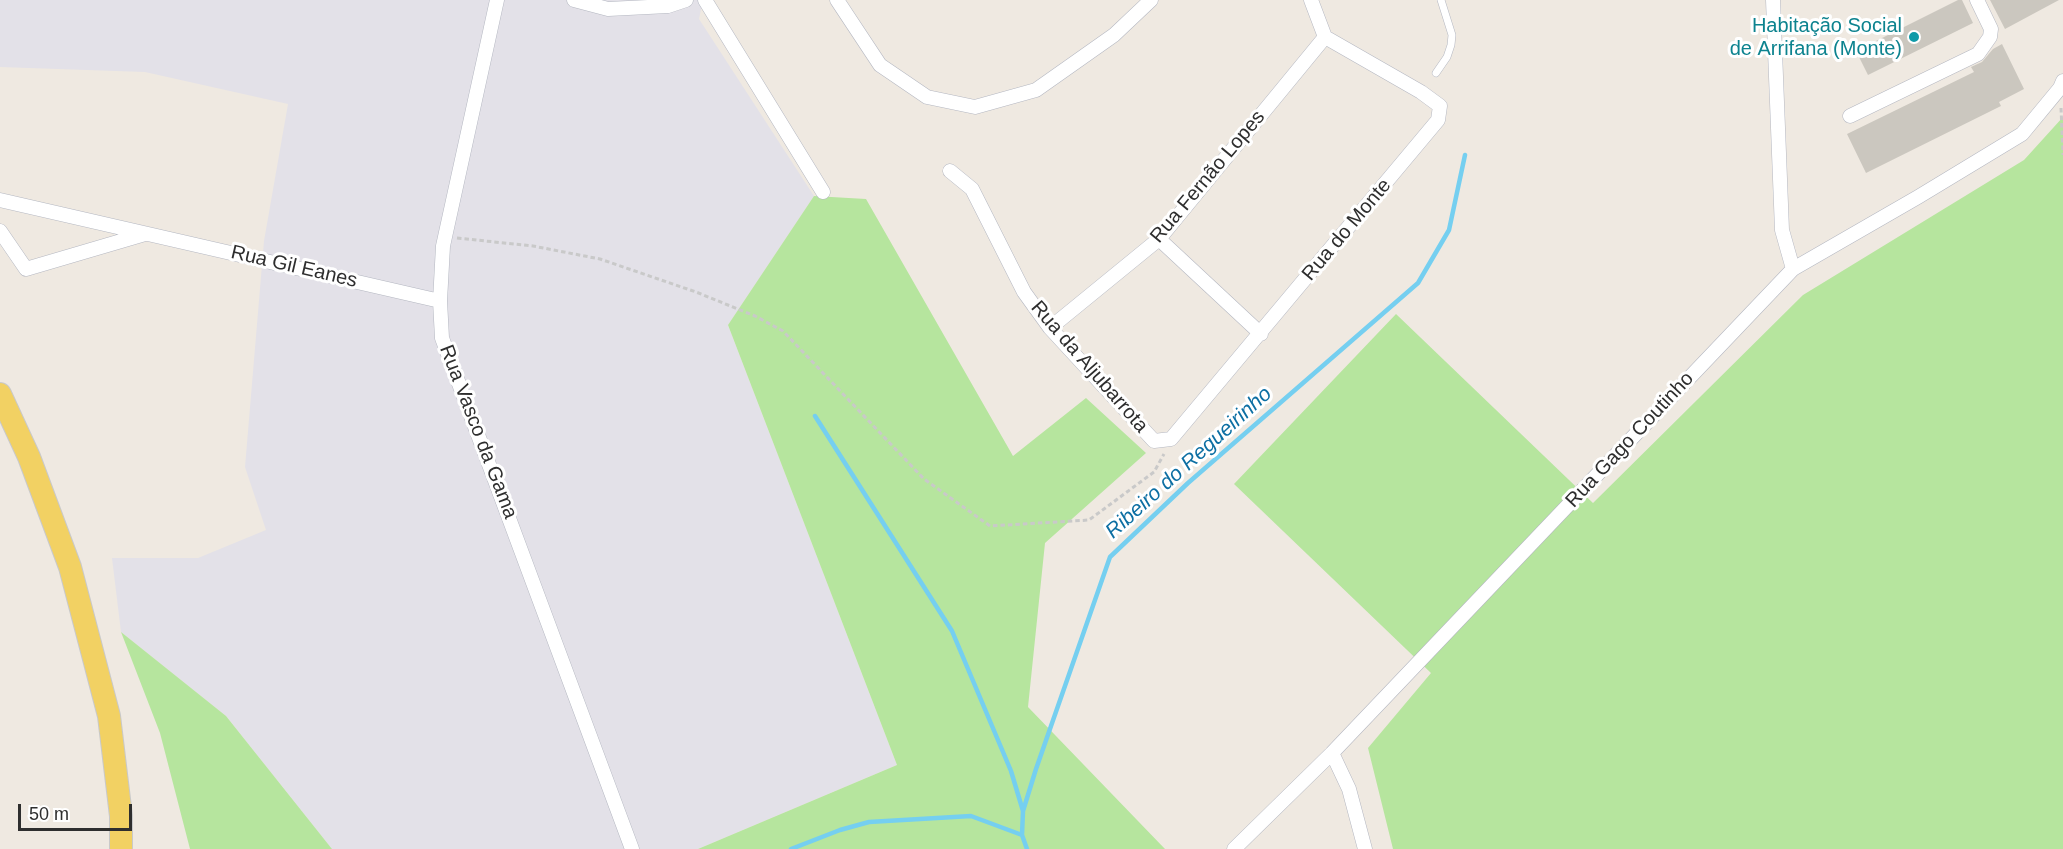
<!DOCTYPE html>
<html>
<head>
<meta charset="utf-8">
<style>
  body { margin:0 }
  #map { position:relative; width:2063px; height:849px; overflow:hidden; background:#efe9e1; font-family:Arial,sans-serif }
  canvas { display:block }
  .scale { position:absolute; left:18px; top:804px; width:114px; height:27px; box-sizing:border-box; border:3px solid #2e2e2e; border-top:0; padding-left:8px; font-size:18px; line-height:21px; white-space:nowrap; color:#2e2e2e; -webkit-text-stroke:4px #fff; paint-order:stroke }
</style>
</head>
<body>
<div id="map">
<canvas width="2063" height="849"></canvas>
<div class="scale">50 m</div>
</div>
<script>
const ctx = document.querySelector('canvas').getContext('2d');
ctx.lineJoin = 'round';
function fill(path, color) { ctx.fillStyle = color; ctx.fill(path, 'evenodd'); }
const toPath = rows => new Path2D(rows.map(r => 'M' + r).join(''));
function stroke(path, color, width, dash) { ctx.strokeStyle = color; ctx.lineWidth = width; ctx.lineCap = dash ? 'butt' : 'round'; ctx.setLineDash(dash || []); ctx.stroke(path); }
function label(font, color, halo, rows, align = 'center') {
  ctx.font = font + ' Arial,sans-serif'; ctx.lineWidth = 6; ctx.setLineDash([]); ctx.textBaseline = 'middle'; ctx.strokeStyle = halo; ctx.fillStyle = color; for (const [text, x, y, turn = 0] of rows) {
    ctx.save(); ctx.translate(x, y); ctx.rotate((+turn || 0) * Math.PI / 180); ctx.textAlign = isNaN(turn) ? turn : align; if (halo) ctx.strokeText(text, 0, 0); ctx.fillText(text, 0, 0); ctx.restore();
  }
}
fill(toPath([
  [0,0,703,0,699,19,814,196,728,325,897,765,698,849,332,849,226,716,121,632,112,558,198,558,266,530,245,467,264,241,288,104,145,72,0,67]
]), '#e3e1e8');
fill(toPath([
  [2063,117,2063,849,1393,849,1368,748,1431,673,1234,484,1396,314,1593,503,1803,295,2024,160],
  [814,196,866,199,1013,456,1086,398,1146,453,1045,543,1028,707,1165,849,698,849,897,765,728,325],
  [121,632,226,716,332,849,190,849,160,733]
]), '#b6e59e');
stroke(toPath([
  [815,416,952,631,1011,771,1023,811],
  [791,849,840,830,869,822,971,816,1022,835],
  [1027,849,1022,835,1023,811,1036,769,1110,557,1188,483,1418,283,1449,230,1465,155]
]), '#75cff0', 4.5);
fill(toPath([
  [1958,0,1962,0,1973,23,1868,75,1856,51],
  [1990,0,2059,0,2005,29],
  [2002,44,2024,89,1999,102,2001,106,1866,173,1847,134,1974,72,1971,67,1982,62,1993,49]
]), '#cbc7bf');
const service = toPath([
  [1436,73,1447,57,1451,45,1452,35,1441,0]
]);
const minor = toPath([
  [497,0,443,246,440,301,442,338,632,849],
  [574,0,608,9,668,6,686,0],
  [705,0,823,192],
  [837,0,880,65,927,97,975,107,1036,90,1114,35,1151,0],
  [1311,0,1325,37],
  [1773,0,1782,230,1793,269],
  [1850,116,1978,54,1990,37,1991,29,1977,0],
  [950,171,972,189,1024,292,1050,328,1154,441,1171,439,1438,120,1440,106,1421,92,1325,37],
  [0,200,440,301],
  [0,231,26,269,145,234],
  [1159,239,1261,334],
  [1050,328,1159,239,1325,37],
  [1332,753,1349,789,1365,849],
  [1234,849,1332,753,1793,269,1918,197,2022,134,2060,88,2063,81]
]);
const primary = toPath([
  [0,394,29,457,70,567,109,716,121,816,121,849]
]);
stroke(service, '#b4b7c1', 8);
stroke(minor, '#b4b7c1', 15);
stroke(primary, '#c9c9c9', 24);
stroke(toPath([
  [2061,108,2063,155],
  [457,238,533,246,600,259,696,292,755,316,783,331,924,479,990,526,1089,520,1154,472,1164,454]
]), '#c9c9c9', 3, [4.5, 3]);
stroke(service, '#fff', 7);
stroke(minor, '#fff', 14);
stroke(primary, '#f2d163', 22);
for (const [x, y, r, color] of [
  [1914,37,6,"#0f9aa8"]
]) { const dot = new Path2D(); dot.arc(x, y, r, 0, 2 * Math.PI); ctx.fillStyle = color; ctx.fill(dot); stroke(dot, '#fff', 2); }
label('20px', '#0d838f', '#fff', [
  ["Habitação Social",1902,26],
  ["de Arrifana (Monte)",1902,49]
], 'right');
label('20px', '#2e2e2e', '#fff', [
  ["Rua Fernão Lopes",1208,177,-50],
  ["Rua do Monte",1347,230,-50],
  ["Rua Gil Eanes",294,267,13],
  ["Rua da Aljubarrota",1089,367,49],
  ["Rua Vasco da Gama",478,432,69],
  ["Rua Gago Coutinho",1630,440,-47]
]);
label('italic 21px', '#0d6fa3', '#fff', [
  ["Ribeiro do Regueirinho",1189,463,-42]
]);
</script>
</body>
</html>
